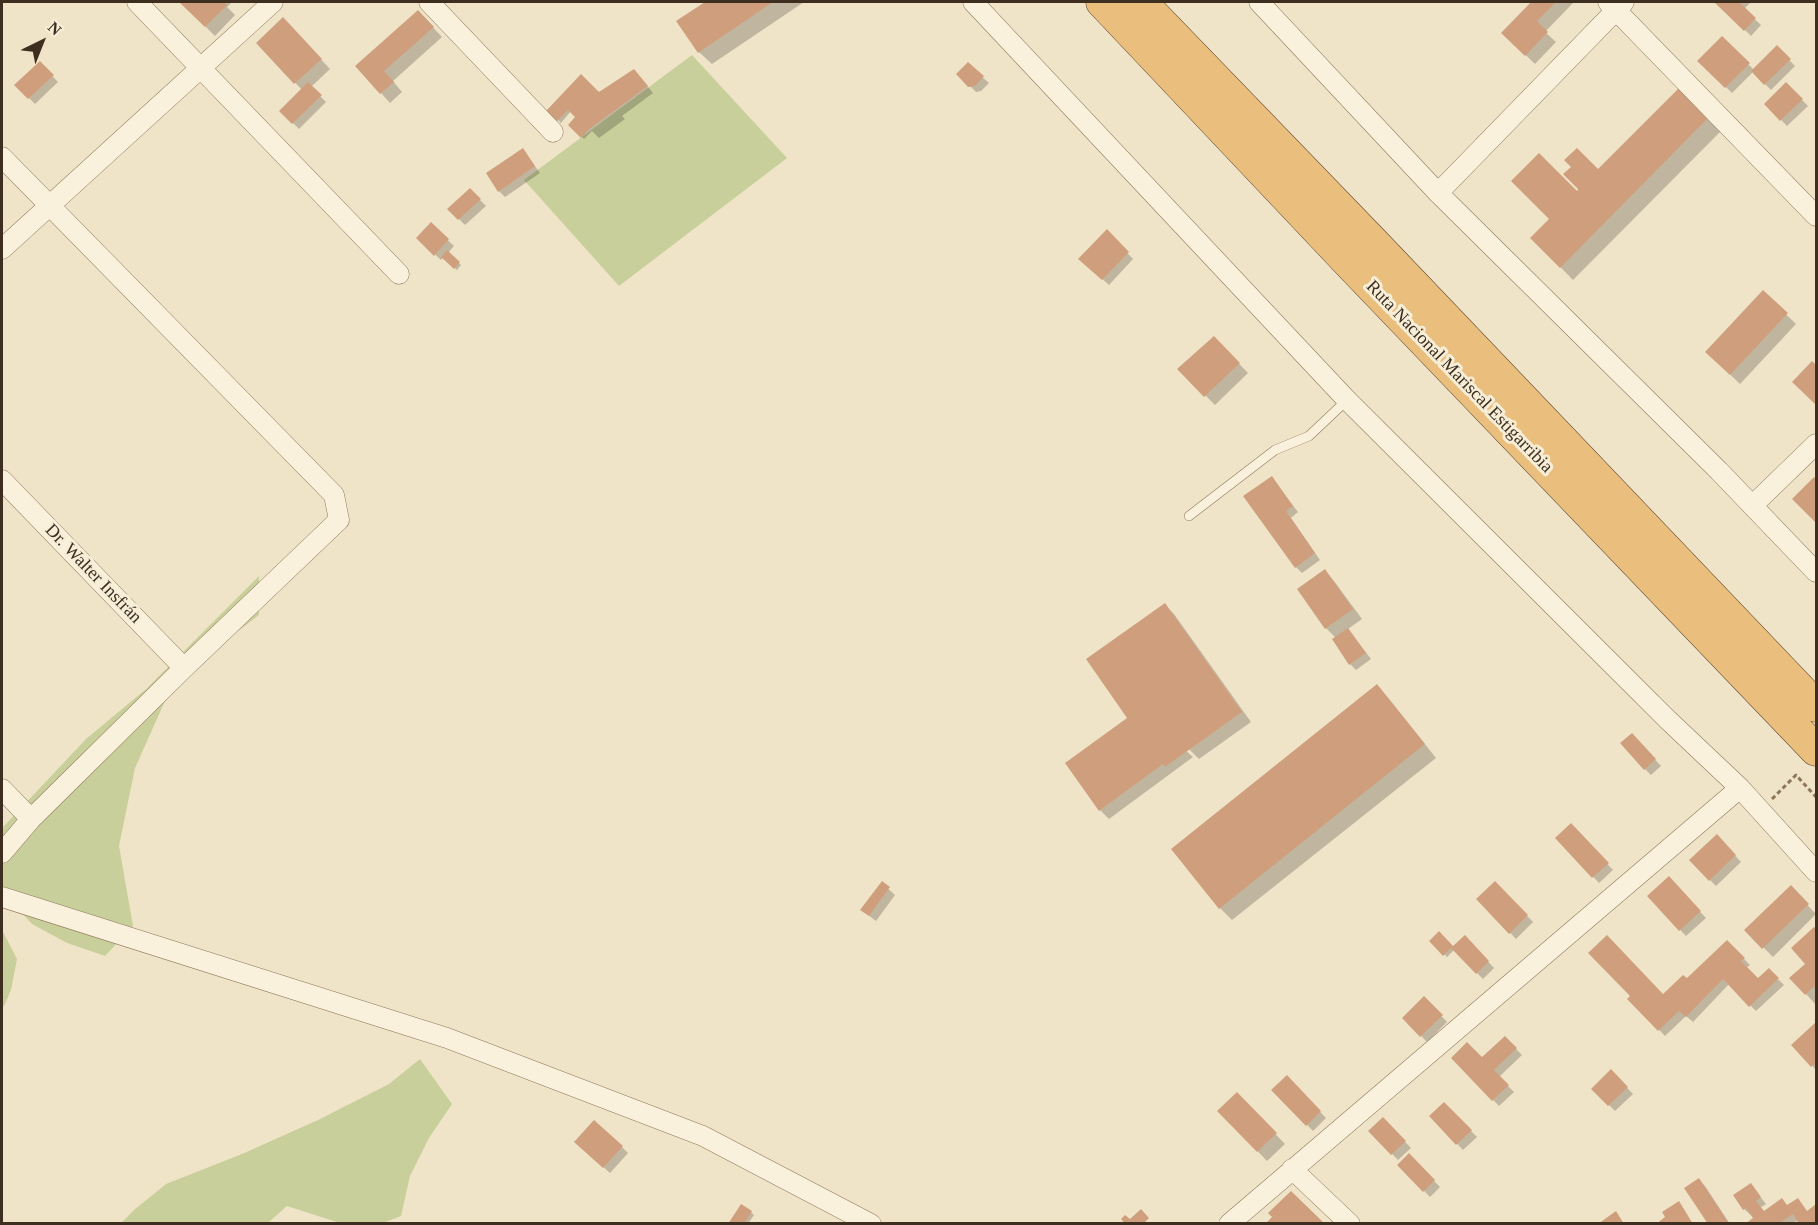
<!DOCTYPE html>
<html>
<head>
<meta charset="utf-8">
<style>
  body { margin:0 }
  #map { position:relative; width:1818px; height:1225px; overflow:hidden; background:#f0e4c8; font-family:"Times New Roman",serif }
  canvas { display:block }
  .frame { position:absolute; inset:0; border:3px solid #3d2e20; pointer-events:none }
  .north { position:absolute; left:12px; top:12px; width:60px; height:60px; -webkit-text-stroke:4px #f7eed8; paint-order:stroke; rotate:43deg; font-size:16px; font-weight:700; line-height:24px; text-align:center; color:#3d2e20 }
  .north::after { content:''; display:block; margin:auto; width:21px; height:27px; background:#3d2e20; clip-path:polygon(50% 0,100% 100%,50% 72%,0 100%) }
</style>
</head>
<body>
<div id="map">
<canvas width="1818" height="1225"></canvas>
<div class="frame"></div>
<div class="north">N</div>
</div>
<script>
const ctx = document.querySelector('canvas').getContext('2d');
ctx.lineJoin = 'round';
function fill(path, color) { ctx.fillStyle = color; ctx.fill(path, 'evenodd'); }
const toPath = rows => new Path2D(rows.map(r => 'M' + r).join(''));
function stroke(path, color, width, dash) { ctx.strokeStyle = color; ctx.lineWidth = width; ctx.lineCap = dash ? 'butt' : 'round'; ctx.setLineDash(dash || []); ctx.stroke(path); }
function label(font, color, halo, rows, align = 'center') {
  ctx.font = font + ' "Times New Roman",serif'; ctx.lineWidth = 6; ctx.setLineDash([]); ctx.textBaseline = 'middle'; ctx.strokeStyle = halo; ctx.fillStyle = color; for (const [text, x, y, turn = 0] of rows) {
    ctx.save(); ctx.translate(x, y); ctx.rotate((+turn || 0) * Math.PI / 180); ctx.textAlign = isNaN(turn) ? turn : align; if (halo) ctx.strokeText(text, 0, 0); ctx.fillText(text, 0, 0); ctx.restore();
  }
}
fill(toPath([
  [692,55,787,158,619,286,524,180],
  [259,576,259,615,196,663,169,692,135,768,119,846,133,926,105,956,67,943,32,924,5,895,2,889,2,831,4,826,86,739,146,689],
  [2,930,17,959,11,990,5,1004,2,1008],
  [420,1059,452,1104,429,1138,410,1176,401,1216,383,1223,340,1223,287,1206,268,1223,121,1223,134,1210,166,1184,242,1154,318,1120,389,1084]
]), '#c9cf9b');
fill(toPath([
  [181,2,232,2,227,7,235,15,215,36],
  [708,2,804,2,712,64,699,52,678,22],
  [1533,2,1574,2,1545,32,1556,42,1535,64,1503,33],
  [1717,2,1751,2,1744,9,1761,25,1751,36],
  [427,21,442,37,393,81,402,92,390,103,357,66],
  [293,29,330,69,311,87,326,102,299,129,281,111,302,90,258,43],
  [1722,38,1754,70,1777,47,1795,66,1771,90,1753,72,1732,93,1699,61],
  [40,63,58,82,35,104,16,85],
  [968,64,989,83,981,91,976,92,958,74],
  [640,77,653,93,622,116,625,119,599,138,592,131,584,139,570,125,578,117,571,111,561,123,548,110],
  [1786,84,1808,106,1787,126,1766,104],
  [1680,89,1722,130,1573,280,1532,238],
  [523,150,540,173,505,197,499,191],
  [470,190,486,206,465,225,449,209],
  [431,224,454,246,448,253,461,265,457,270,443,258,441,260,418,238],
  [1107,232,1133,259,1109,285,1086,264],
  [1763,292,1796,324,1740,384,1716,361],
  [1214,338,1248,373,1215,405,1179,369],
  [1812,363,1816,367,1816,403,1794,382],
  [1272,478,1298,512,1291,518,1320,560,1302,573,1296,567],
  [1814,479,1816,481,1816,521,1794,499],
  [1325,571,1334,581,1362,619,1348,629,1371,659,1356,670,1350,664,1336,638,1326,628,1299,589],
  [1165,605,1174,614,1251,722,1199,759,1189,749,1184,749,1193,757,1109,819,1100,810],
  [1377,686,1389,699,1436,758,1232,920,1220,908],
  [1638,741,1661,766,1651,775,1645,769],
  [1571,825,1613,870,1599,883,1557,838],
  [1717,836,1741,862,1716,886,1710,880],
  [1669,879,1706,918,1686,936,1649,897],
  [882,883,895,895,876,921,868,915],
  [1495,883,1533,922,1516,939,1478,899],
  [1791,888,1816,914,1773,957,1746,930],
  [1814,929,1816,931,1815,1004,1792,978,1807,964],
  [1465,937,1494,968,1483,979,1454,950,1447,957,1431,941,1453,948],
  [1727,942,1750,965,1746,968,1758,980,1769,970,1784,985,1756,1011,1729,984,1693,1022,1686,1016,1665,1036,1629,999,1663,996,1687,980],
  [1424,998,1447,1022,1427,1042,1404,1018],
  [1816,1024,1816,1070,1794,1045],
  [1505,1038,1522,1055,1499,1077,1514,1092,1499,1106,1453,1058,1482,1059],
  [1611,1071,1633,1094,1615,1111,1593,1089],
  [1287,1077,1326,1118,1313,1131,1273,1090],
  [1237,1094,1285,1144,1267,1161,1219,1111],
  [1444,1104,1477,1137,1463,1150,1431,1116],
  [1383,1119,1411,1148,1398,1160,1370,1131],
  [622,1147,628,1153,610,1173,582,1148],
  [1409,1155,1440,1187,1430,1197,1399,1165],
  [1699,1180,1705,1186,1730,1224,1710,1224],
  [1751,1185,1766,1204,1760,1208,1764,1213,1807,1212,1816,1206,1816,1224,1801,1224,1799,1219,1793,1224,1748,1224,1755,1219,1744,1209],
  [751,1212,754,1215,748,1224,731,1224]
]), '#0003');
fill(toPath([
  [179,2,223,2,227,5,205,27],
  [705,2,773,2,698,53,676,21],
  [1531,2,1556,2,1537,21,1548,32,1525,56,1501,33],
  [1714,2,1739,2,1756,18,1744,31],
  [418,10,434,27,384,71,394,82,380,94,355,66],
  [283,17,322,59,294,84,256,43],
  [1722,36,1750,63,1725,88,1697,61],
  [1777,45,1791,59,1764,85,1751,71],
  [40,61,54,75,28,99,14,85],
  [968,62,984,76,975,86,968,87,956,74],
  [634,69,648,86,588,130,581,138,568,125,575,117,568,110,557,121,546,111,581,74,599,92],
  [308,82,322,95,292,124,279,111],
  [1786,82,1803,99,1780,121,1764,104],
  [1680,87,1710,116,1560,268,1530,238,1549,219,1511,181,1539,153,1577,191,1578,189,1563,174,1571,167,1564,160,1577,148,1598,169],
  [523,148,535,166,498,192,486,173],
  [470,188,481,199,458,220,447,209],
  [431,222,449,239,434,256,416,238],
  [1107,229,1129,252,1102,280,1078,259],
  [447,250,460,262,454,269,441,257],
  [1763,290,1788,313,1730,375,1705,352],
  [1214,336,1240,363,1204,397,1177,369],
  [1812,361,1816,365,1816,405,1792,382],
  [1272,476,1293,506,1286,511,1315,553,1295,568,1243,496],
  [1814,477,1816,479,1816,523,1792,499],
  [1325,569,1353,609,1325,629,1297,589],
  [1165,603,1242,712,1165,767,1163,764,1099,811,1065,763,1127,718,1086,659],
  [1348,628,1366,653,1349,665,1332,639],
  [1377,684,1425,744,1219,909,1171,849],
  [1632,733,1656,759,1644,770,1620,743],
  [1571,823,1609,863,1592,878,1555,838],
  [1717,834,1736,855,1709,881,1689,860],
  [1669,876,1701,911,1679,931,1647,896],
  [882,881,890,887,869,916,860,910],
  [1495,881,1528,915,1509,934,1476,899],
  [1791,885,1809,904,1762,949,1744,930],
  [1814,927,1816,929,1816,985,1805,995,1789,978,1805,964,1791,948],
  [1439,931,1453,946,1465,935,1489,961,1476,974,1451,948,1443,956,1429,941],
  [1607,935,1663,994,1683,975,1687,978,1727,940,1745,958,1741,961,1758,978,1769,968,1779,978,1749,1007,1723,979,1686,1017,1679,1011,1658,1031,1627,999,1630,996,1588,953],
  [1424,996,1443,1015,1420,1037,1402,1018],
  [1816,1022,1816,1067,1814,1064,1811,1067,1791,1045],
  [1505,1036,1517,1048,1494,1070,1509,1085,1492,1101,1451,1058,1467,1042,1482,1057],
  [1611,1069,1628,1087,1608,1106,1591,1089],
  [1287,1075,1321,1111,1306,1126,1271,1090],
  [1237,1092,1277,1133,1257,1152,1217,1111],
  [1444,1102,1472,1130,1456,1145,1429,1116],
  [1383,1117,1406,1141,1391,1155,1368,1131],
  [594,1120,623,1146,603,1168,574,1142],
  [1409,1153,1435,1180,1423,1192,1397,1165],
  [1699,1178,1728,1222,1726,1224,1708,1224,1684,1188],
  [1751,1183,1761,1197,1756,1201,1764,1211,1782,1198,1787,1205,1798,1198,1807,1211,1816,1204,1816,1224,1799,1224,1793,1214,1778,1224,1745,1224,1753,1218,1746,1208,1743,1210,1733,1195],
  [1291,1191,1323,1222,1321,1224,1265,1224,1272,1217,1268,1213],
  [1679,1201,1693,1224,1656,1224,1665,1217,1662,1212],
  [741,1204,752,1211,744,1224,728,1224],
  [1141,1209,1149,1218,1143,1224,1125,1224,1121,1219,1125,1215,1130,1219],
  [1616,1211,1624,1224,1598,1224]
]), '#cf9f7d');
const service = toPath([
  [1189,516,1275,450,1309,436,1347,400]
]);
const minor = toPath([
  [137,2,399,274],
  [429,2,553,132],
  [973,2,1347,400,1668,720,1740,788,1816,872],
  [1259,2,1438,193,1719,471,1816,572],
  [1608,2,1816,216],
  [2,157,334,495,339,520,184,668,31,819,2,853],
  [1438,193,1624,2],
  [2,249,273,2],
  [2,480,184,668],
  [1753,505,1816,444],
  [2,789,31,819],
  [2,897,447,1038,703,1136,871,1224],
  [1292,1169,1350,1224],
  [1229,1224,1740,788]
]);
const trunk = toPath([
  [1102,2,1347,261,1816,750],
  [1141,2,1373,242,1816,706]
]);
stroke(service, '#8d765c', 10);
stroke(minor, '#8d765c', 21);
stroke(trunk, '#5b4430', 33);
stroke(toPath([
  [1772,799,1796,775,1816,797]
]), '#8d765c', 3, [4.5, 3]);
stroke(service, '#faf1dc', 9);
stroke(minor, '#faf1dc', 20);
stroke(trunk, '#eabe7c', 32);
label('18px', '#3d2e20', '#f7eed8', [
  ["Ruta Nacional Mariscal Estigarribia",1459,377,46],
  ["Dr. Walter Insfrán",93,574,46]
]);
</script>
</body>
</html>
